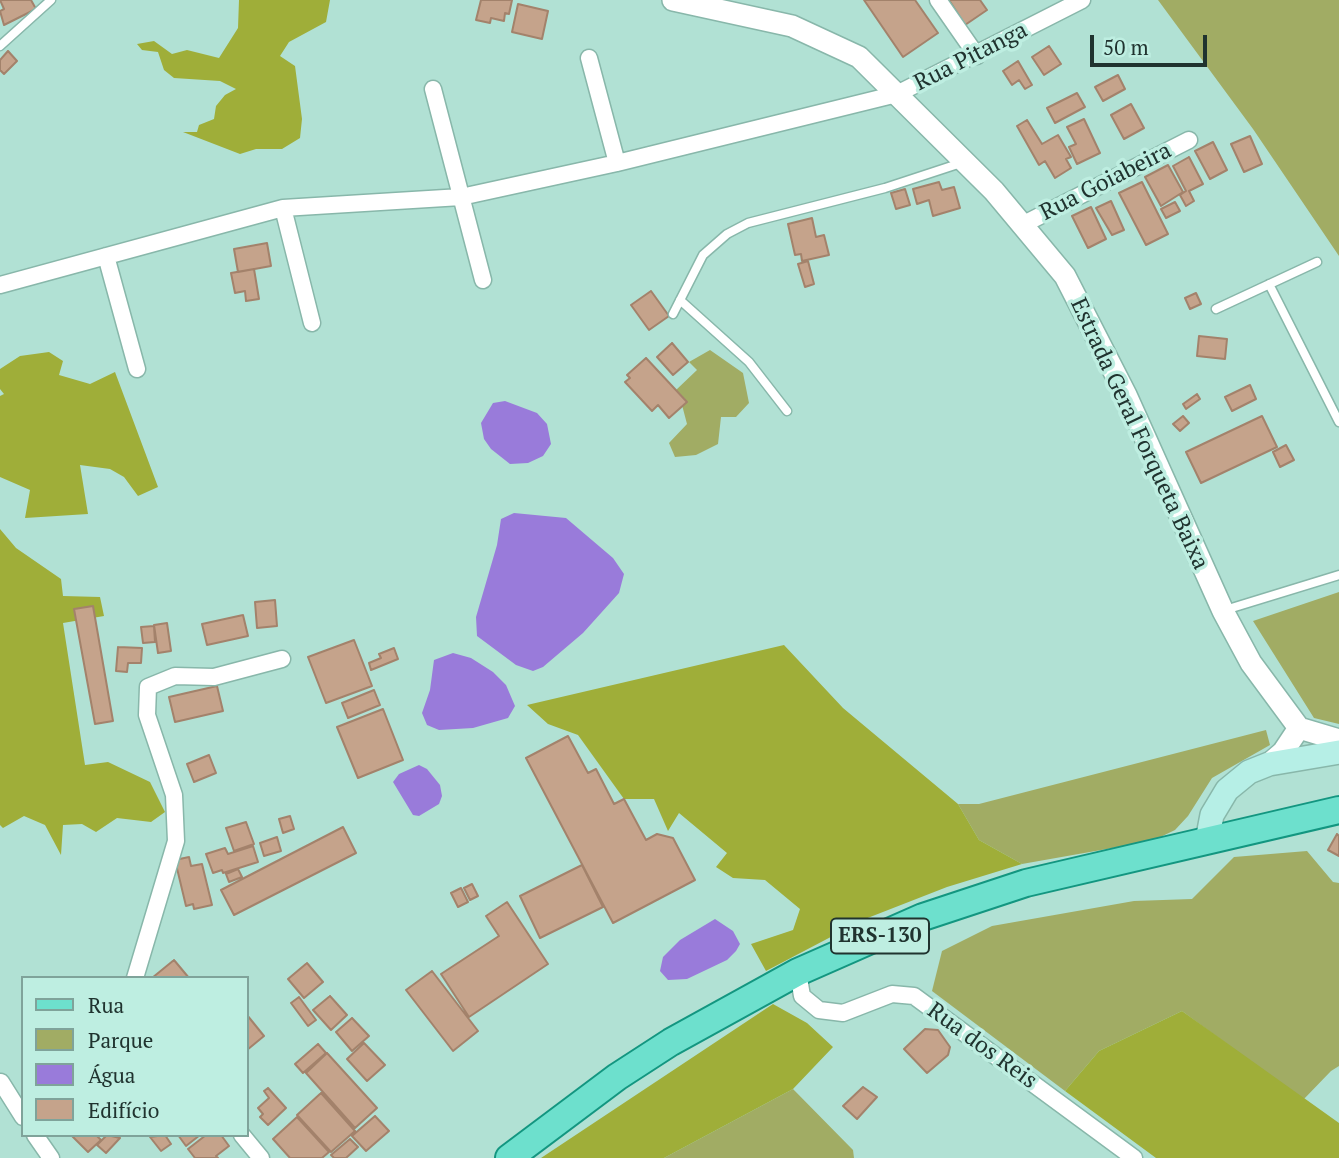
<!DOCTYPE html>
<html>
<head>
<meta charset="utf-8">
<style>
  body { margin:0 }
  #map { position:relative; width:1339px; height:1158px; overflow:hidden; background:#b1e1d4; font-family:"PT Serif",serif }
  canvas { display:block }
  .legend { position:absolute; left:21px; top:976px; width:228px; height:161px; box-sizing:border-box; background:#beeee1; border:2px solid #7fa39a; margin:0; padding:9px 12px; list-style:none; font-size:21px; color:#20332f }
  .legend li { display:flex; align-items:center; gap:14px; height:35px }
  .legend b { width:35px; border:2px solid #7fa39a }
  .scale { position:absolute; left:1090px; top:35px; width:117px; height:32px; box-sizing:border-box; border:4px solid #20332f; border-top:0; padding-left:9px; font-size:21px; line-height:24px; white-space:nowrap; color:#20332f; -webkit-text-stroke:5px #beeee1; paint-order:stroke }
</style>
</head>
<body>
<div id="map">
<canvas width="1339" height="1158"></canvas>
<ul class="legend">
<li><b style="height:9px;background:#6de0cd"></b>Rua</li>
<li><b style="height:19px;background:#a1ac64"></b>Parque</li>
<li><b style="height:19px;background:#997bda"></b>Água</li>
<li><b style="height:19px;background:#c5a38b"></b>Edifício</li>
</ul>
<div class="scale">50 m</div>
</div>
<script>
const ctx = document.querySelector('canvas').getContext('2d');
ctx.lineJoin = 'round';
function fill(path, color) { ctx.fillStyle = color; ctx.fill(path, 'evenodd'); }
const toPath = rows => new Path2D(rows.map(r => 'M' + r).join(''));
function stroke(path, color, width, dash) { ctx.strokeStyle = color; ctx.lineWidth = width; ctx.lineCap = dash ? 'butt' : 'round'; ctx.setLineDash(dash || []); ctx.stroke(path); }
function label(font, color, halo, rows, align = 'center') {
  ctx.font = font + ' "PT Serif",serif'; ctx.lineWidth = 7; ctx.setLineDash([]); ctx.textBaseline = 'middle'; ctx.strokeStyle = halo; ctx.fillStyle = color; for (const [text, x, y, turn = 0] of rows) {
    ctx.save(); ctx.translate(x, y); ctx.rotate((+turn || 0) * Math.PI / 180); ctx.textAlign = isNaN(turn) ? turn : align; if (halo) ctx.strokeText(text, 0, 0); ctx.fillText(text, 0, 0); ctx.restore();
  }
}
fill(toPath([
  [1158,0,1339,0,1339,256,1253,129],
  [710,350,743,373,749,403,736,417,721,417,718,444,696,455,675,457,669,443,687,424,682,405,685,399,676,390,697,370,689,362],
  [1339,592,1339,724,1314,718,1253,621],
  [1266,730,1270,745,1212,778,1188,816,1175,830,1152,841,1022,864,979,840,958,804,979,804],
  [1307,851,1333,882,1339,883,1339,1066,1331,1071,1303,1100,1182,1011,1099,1051,1065,1091,932,991,942,951,992,926,1134,901,1192,899,1234,857],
  [793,1089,853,1150,854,1158,664,1158]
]), '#a1ac64');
fill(toPath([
  [239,0,330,0,326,22,289,42,280,56,295,66,302,119,300,138,282,149,256,149,240,154,183,132,197,132,199,125,214,119,216,106,225,95,236,89,220,81,174,78,164,70,158,52,142,50,137,44,154,41,172,54,187,50,219,58,238,28],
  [49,352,63,361,59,375,90,384,115,372,158,487,138,496,124,477,110,469,80,465,88,514,25,518,30,490,0,477,0,396,4,394,0,389,0,369,20,356],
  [0,529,16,548,61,579,63,596,100,597,104,616,63,623,85,765,108,762,150,782,165,812,151,822,117,818,96,832,82,824,63,825,61,855,45,825,24,816,3,828,0,825],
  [784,645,843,708,958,804,979,840,1022,864,947,887,865,919,766,971,751,944,793,930,800,909,765,880,733,878,716,867,727,853,679,813,668,831,654,799,624,799,578,735,548,724,527,705],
  [773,1004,807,1023,833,1047,793,1089,664,1158,541,1158],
  [1182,1011,1339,1123,1339,1158,1156,1158,1065,1091,1099,1051]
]), '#9fae39');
fill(toPath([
  [505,401,537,413,547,424,551,444,543,456,528,463,510,464,491,449,484,439,481,423,493,403],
  [514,513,566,518,613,558,624,574,619,593,583,633,543,667,533,671,516,665,477,636,476,617,497,545,501,519],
  [453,653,471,658,493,672,506,685,515,706,508,718,473,728,439,730,427,725,422,713,430,690,434,660],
  [419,765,427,769,440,785,442,796,439,804,419,816,413,815,393,782,399,774],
  [715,919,733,931,740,944,736,951,727,960,687,979,668,980,660,971,663,957,680,940]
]), '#997bda');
const building = toPath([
  [0,0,31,0,36,9,4,25,0,11,4,9,0,0],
  [481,0,512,0,509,14,505,13,504,21,491,18,490,23,476,20,481,0],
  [864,0,915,0,938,33,903,57,864,0],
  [949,0,980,0,987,10,965,25,949,0],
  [518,4,548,11,542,39,512,32,518,4],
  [1049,46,1061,64,1044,75,1032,57,1049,46],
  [8,51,17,61,4,74,0,70,0,60,8,51],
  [1018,61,1032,85,1025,89,1019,80,1012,85,1003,71,1018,61],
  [1118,75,1125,89,1103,101,1095,87,1118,75],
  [1077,93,1085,107,1055,123,1047,108,1077,93],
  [1131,104,1144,128,1124,139,1111,115,1131,104],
  [1084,119,1100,153,1077,164,1069,147,1076,144,1067,127,1084,119],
  [1027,120,1042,144,1058,135,1071,157,1066,159,1071,168,1055,178,1045,161,1039,165,1017,126,1027,120],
  [1250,136,1262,164,1244,172,1231,144,1250,136],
  [1213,142,1227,170,1210,179,1195,151,1213,142],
  [1189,157,1203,184,1189,191,1194,201,1186,206,1180,195,1186,191,1173,166,1189,157],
  [1168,165,1183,192,1161,206,1145,177,1168,165],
  [939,182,942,190,954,187,960,208,933,216,929,200,917,204,913,189,939,182],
  [1142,182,1168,234,1146,245,1119,193,1142,182],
  [905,189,910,205,896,209,891,193,905,189],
  [1111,201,1124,230,1112,235,1096,208,1111,201],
  [1175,202,1180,211,1166,218,1161,209,1175,202],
  [1091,207,1106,239,1088,248,1072,216,1091,207],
  [812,218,816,237,824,235,829,255,802,261,801,254,795,255,788,224,812,218],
  [267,243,271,266,238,272,234,249,267,243],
  [808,261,814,284,805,287,798,264,808,261],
  [254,269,259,299,246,301,245,291,235,293,231,273,254,269],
  [651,291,669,316,649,330,631,305,651,291],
  [1196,293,1201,304,1190,309,1185,298,1196,293],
  [1199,336,1227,339,1225,359,1197,356,1199,336],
  [672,343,688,362,673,375,657,357,672,343],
  [646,358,687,402,669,418,658,405,652,411,625,382,630,378,627,375,646,358],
  [1250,385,1256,399,1232,411,1225,397,1250,385],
  [1197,394,1200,399,1186,409,1183,404,1197,394],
  [1183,416,1189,423,1180,431,1173,424,1183,416],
  [1262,416,1277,447,1201,483,1186,452,1262,416],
  [1286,445,1294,460,1280,467,1273,452,1286,445],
  [275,600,277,626,257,628,255,602,275,600],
  [93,606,113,721,95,724,74,609,93,606],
  [243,615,248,636,207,645,202,624,243,615],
  [167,623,171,651,158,653,154,625,167,623],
  [154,626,155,642,143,643,141,627,154,626],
  [354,640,372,686,326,703,308,657,354,640],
  [118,647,142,648,141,663,128,663,127,672,116,671,118,647],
  [394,648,398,659,371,670,369,663,381,658,379,654,394,648],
  [217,686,223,711,175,722,169,697,217,686],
  [374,690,380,705,348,718,342,703,374,690],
  [383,709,403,760,358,778,337,727,383,709],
  [568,736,588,773,596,769,614,804,624,799,646,840,657,834,673,838,695,880,613,923,526,758,568,736],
  [209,755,216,773,194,782,187,764,209,755],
  [290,816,294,829,283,833,279,819,290,816],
  [246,822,254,844,234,851,226,828,246,822],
  [343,827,356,853,234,915,221,890,343,827],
  [1337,834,1339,836,1339,856,1328,850,1337,834],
  [277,837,281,851,264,856,260,843,277,837],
  [253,846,258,862,223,873,222,870,213,873,206,854,225,848,228,854,253,846],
  [189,857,191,866,202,864,212,905,194,909,193,904,186,906,175,860,189,857],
  [582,865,603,907,540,938,520,896,582,865],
  [238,869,242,877,229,882,226,874,238,869],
  [472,884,478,896,470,900,464,888,472,884],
  [461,888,468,902,458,907,451,893,461,888],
  [507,902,548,964,469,1017,441,974,499,936,486,916,507,902],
  [174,960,189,978,152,978,174,960],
  [307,963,323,982,304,998,288,979,307,963],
  [432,971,478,1031,453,1051,406,990,432,971],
  [330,996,347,1015,331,1030,313,1010,330,996],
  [299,997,316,1020,308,1026,291,1003,299,997],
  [247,1015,264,1036,247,1050,247,1015],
  [352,1018,369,1036,352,1051,336,1032,352,1018],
  [925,1029,938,1030,950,1047,948,1055,927,1073,904,1049,925,1029],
  [364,1043,385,1065,367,1081,347,1059,364,1043],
  [318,1044,326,1053,303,1073,295,1064,318,1044],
  [327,1053,377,1108,355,1128,306,1073,327,1053],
  [863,1087,877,1097,857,1119,843,1106,863,1087],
  [268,1088,286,1108,268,1125,260,1117,263,1114,258,1108,269,1098,264,1091,268,1088],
  [321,1093,355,1131,331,1152,297,1115,321,1093],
  [375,1116,389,1131,366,1151,352,1136,375,1116],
  [297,1117,329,1152,322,1158,290,1158,273,1139,297,1117],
  [96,1135,101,1140,88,1152,72,1136,96,1135],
  [107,1135,120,1138,106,1153,97,1145,107,1135],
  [165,1135,171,1144,161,1151,150,1137,165,1135],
  [178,1135,200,1135,186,1146,178,1135],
  [206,1135,221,1135,229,1146,216,1156,218,1158,195,1158,188,1149,206,1135],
  [350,1139,358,1147,346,1158,334,1158,331,1155,350,1139]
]);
fill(building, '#c5a38b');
stroke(building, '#a3826b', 2);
const service = toPath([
  [0,46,51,0],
  [1269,284,1339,422],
  [680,300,749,362,787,411],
  [1216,309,1317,262],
  [673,314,703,255,727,234,748,223,885,188,961,163],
  [1225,610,1339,575]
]);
const minor = toPath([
  [938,0,977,56],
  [589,58,617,163],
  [433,89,483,280],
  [283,208,312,323],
  [1022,225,1189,140],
  [106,256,137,369],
  [0,285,283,208,461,197,617,163,897,94,1082,0],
  [798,972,802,996,819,1010,843,1013,892,994,914,996,1134,1158],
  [135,978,176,841,174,795,147,715,148,687,175,676,214,677,282,659],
  [1,1082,23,1117],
  [35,1135,51,1158],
  [242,1135,261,1158]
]);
const tertiary = toPath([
  [673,0,792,26,859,57,994,191,1065,276,1126,395,1223,611,1251,663,1299,728],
  [1299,728,1339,740],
  [1269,764,1283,752,1299,728]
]);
const secondary = toPath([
  [1207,841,1212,815,1227,790,1249,772,1269,764,1339,752]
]);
const primary = toPath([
  [509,1158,617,1077,671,1042,798,972,923,917,1026,883,1339,810]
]);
stroke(service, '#88b7aa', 11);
stroke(minor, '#88b7aa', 19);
stroke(tertiary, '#88b7aa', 24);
stroke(secondary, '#88b7aa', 26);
stroke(primary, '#139680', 30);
stroke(service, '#fff', 8);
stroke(minor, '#fff', 16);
stroke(tertiary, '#fff', 21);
stroke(secondary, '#b6efe6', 23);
stroke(primary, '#6de0cd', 26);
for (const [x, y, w] of [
  [880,936,98]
]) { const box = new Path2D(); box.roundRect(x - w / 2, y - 17.5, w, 35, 5); ctx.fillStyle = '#beeee1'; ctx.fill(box); stroke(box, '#20332f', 2); }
label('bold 21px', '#20332f', null, [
  ["ERS-130",880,936]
]);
label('23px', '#20332f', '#beeee1', [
  ["Rua Pitanga",971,57,-27],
  ["Rua Goiabeira",1106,182,-27],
  ["Estrada Geral Forqueta Baixa",1139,434,65],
  ["Rua dos Reis",982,1046,36]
]);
</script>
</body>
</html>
